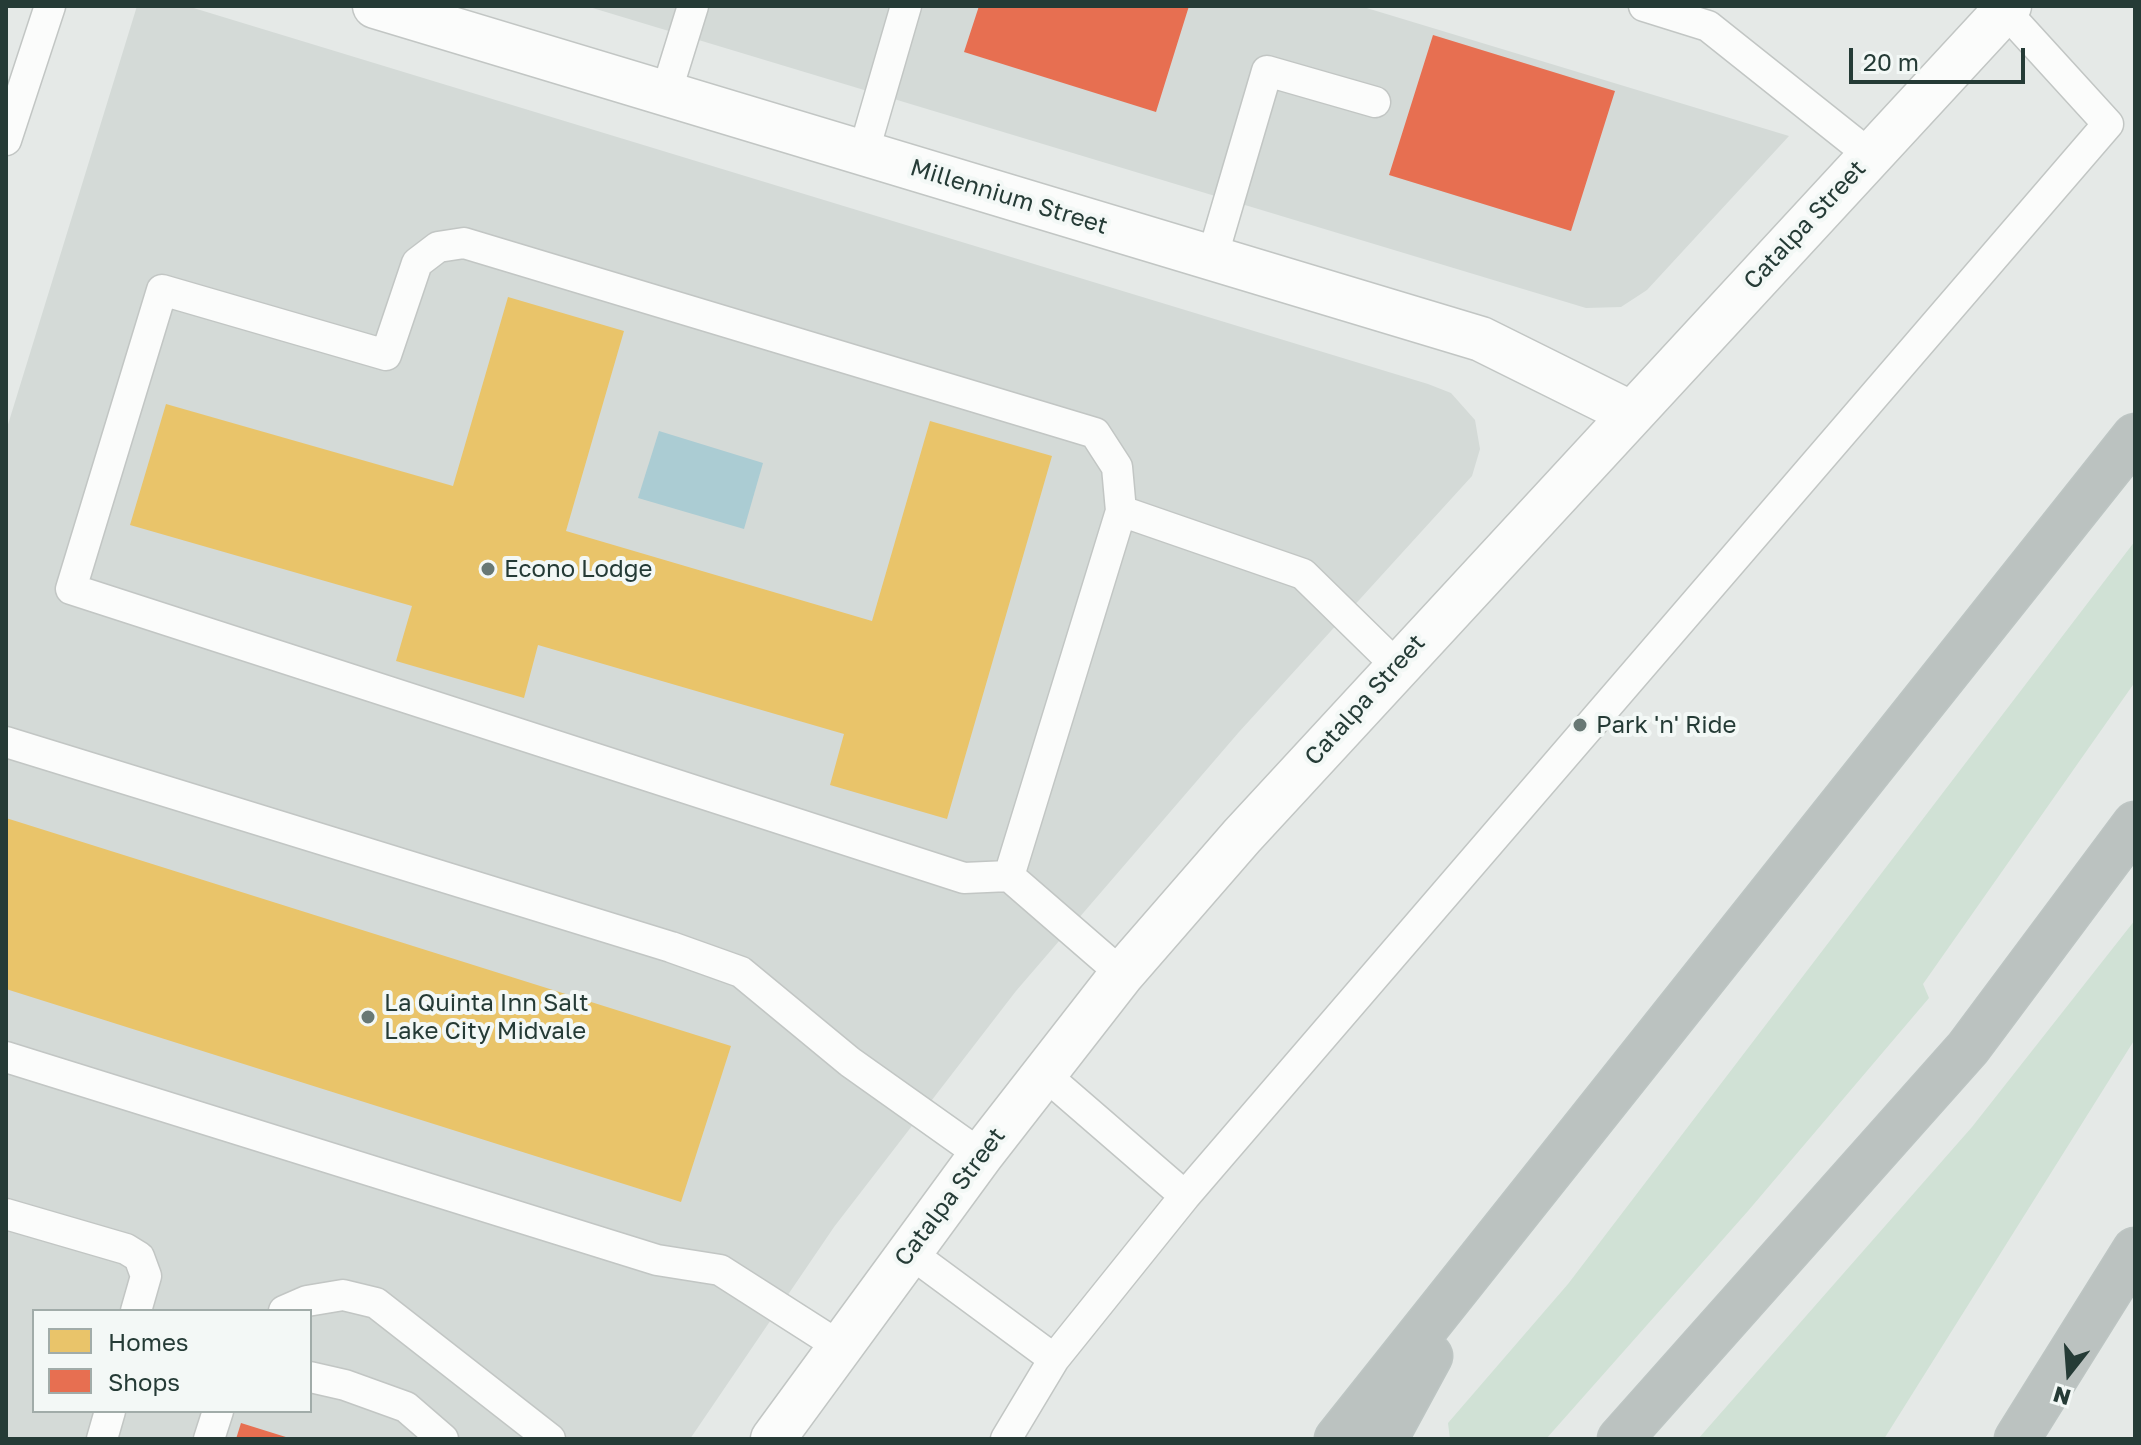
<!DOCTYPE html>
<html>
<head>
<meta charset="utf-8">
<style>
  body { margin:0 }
  #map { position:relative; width:2141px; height:1445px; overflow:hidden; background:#e5e9e7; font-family:"Golos Text",sans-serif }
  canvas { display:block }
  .frame { position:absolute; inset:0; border:8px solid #253b36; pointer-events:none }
  .legend { position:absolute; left:32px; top:1309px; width:280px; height:104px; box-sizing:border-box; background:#f3f8f6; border:2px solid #a1aca9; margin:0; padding:10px 14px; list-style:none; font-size:24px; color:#253b36 }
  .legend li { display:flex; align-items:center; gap:16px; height:40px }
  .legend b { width:40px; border:2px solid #a1aca9 }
  .north { position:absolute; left:2029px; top:1333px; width:80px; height:80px; -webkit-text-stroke:6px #f3f8f6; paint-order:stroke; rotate:197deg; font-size:22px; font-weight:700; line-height:32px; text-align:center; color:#253b36 }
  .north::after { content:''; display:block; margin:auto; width:28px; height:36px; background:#253b36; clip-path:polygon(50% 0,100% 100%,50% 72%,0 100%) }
  .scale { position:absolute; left:1849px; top:48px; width:176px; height:36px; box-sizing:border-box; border:4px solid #253b36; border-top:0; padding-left:10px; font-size:24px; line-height:28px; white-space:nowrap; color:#253b36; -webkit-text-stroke:6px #f3f8f6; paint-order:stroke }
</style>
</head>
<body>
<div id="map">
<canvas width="2141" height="1445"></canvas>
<div class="frame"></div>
<ul class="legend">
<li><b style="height:22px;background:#e9c46a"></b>Homes</li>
<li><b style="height:22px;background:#e76f51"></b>Shops</li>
</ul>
<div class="north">N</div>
<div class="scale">20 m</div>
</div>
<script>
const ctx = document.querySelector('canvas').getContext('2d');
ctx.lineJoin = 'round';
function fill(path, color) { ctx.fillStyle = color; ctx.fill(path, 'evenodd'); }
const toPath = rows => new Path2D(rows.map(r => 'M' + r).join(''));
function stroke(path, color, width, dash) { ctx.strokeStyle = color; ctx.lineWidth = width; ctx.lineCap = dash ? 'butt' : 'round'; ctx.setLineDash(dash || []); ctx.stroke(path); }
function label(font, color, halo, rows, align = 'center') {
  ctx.font = font + ' "Golos Text",sans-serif'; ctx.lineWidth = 8; ctx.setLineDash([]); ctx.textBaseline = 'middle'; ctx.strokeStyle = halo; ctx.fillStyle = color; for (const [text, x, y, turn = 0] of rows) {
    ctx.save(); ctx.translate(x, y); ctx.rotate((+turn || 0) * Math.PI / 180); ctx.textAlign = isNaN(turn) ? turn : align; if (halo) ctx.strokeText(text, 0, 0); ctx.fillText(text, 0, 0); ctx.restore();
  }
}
fill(toPath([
  [137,6,187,6,1428,384,1451,393,1475,420,1480,449,1472,476,1239,732,1016,991,834,1227,690,1439,6,1439,6,431],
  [34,1311,310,1311,310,1411,34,1411],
  [586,6,1360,6,1789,136,1647,290,1621,307,1586,308]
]), '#d4dad7');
fill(toPath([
  [2135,541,2135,682,1923,984,1929,998,1748,1211,1546,1439,1450,1439,1448,1423,1568,1284],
  [2135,920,2135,1039,1884,1439,1698,1439,1972,1127]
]), '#d0e1d5');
fill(toPath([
  [659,431,763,463,744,529,638,498]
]), '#abccd3');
fill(toPath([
  [508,297,624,331,566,531,872,621,930,421,1052,456,947,819,830,785,844,734,538,645,524,698,396,661,412,606,130,525,166,404,453,486],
  [6,818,731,1046,681,1202,6,989]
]), '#e9c46a');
fill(toPath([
  [979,6,1189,6,1156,112,964,52],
  [1433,35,1615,91,1571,231,1389,175],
  [241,1423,289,1438,289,1439,236,1439]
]), '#e76f51');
const service = toPath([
  [1644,6,1708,26,1870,155],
  [666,93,693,6],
  [6,140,50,6],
  [863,154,906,6],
  [1212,258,1267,71,1375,102],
  [6,742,671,947,741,972,850,1062,981,1155],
  [1009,876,964,878,71,589,162,290,386,355,417,263,438,247,464,243,1095,433,1117,467,1121,511],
  [1122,974,1009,876,1121,511,1303,574,1396,665],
  [6,1057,657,1260,720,1270,839,1346],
  [1044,1074,1185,1196],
  [6,1214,126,1249,139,1257,146,1276,136,1311],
  [909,1252,1054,1359],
  [284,1311,307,1301,343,1295,376,1303,550,1439],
  [310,1377,345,1385,406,1407,443,1439],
  [102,1439,110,1411],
  [209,1439,218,1411],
  [1006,1439,1054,1359,1185,1196,2108,124,2005,11]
]);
const tertiary = toPath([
  [375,6,1481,339,1632,414],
  [773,1439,981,1155,1122,974,1242,836,2009,6]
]);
const motorway = toPath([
  [1337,1439,2135,436],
  [1385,1439,1430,1356],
  [1620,1439,1968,1048,2135,824],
  [2017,1439,2135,1250]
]);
stroke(service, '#c2c6c4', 33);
stroke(tertiary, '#c2c6c4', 47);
stroke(motorway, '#bdc5c3', 47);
stroke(service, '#fbfcfb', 30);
stroke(tertiary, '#fbfcfb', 44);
stroke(motorway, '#bbc2c0', 44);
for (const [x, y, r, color] of [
  [488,569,8,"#687874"],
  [1580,725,8,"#687874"],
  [368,1017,8,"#687874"]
]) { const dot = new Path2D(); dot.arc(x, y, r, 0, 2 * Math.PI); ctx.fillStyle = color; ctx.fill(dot); stroke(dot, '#f3f8f6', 3); }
label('24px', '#253b36', '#f3f8f6', [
  ["Millennium Street",1009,197,17],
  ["Catalpa Street",1805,225,-47],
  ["Catalpa Street",1365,700,-48],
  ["Catalpa Street",950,1197,-53]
]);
label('24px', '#253b36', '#f3f8f6', [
  ["Econo Lodge",504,569],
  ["Park 'n' Ride",1596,725],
  ["La Quinta Inn Salt",384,1003],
  ["Lake City Midvale",384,1031]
], 'left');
</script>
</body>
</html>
